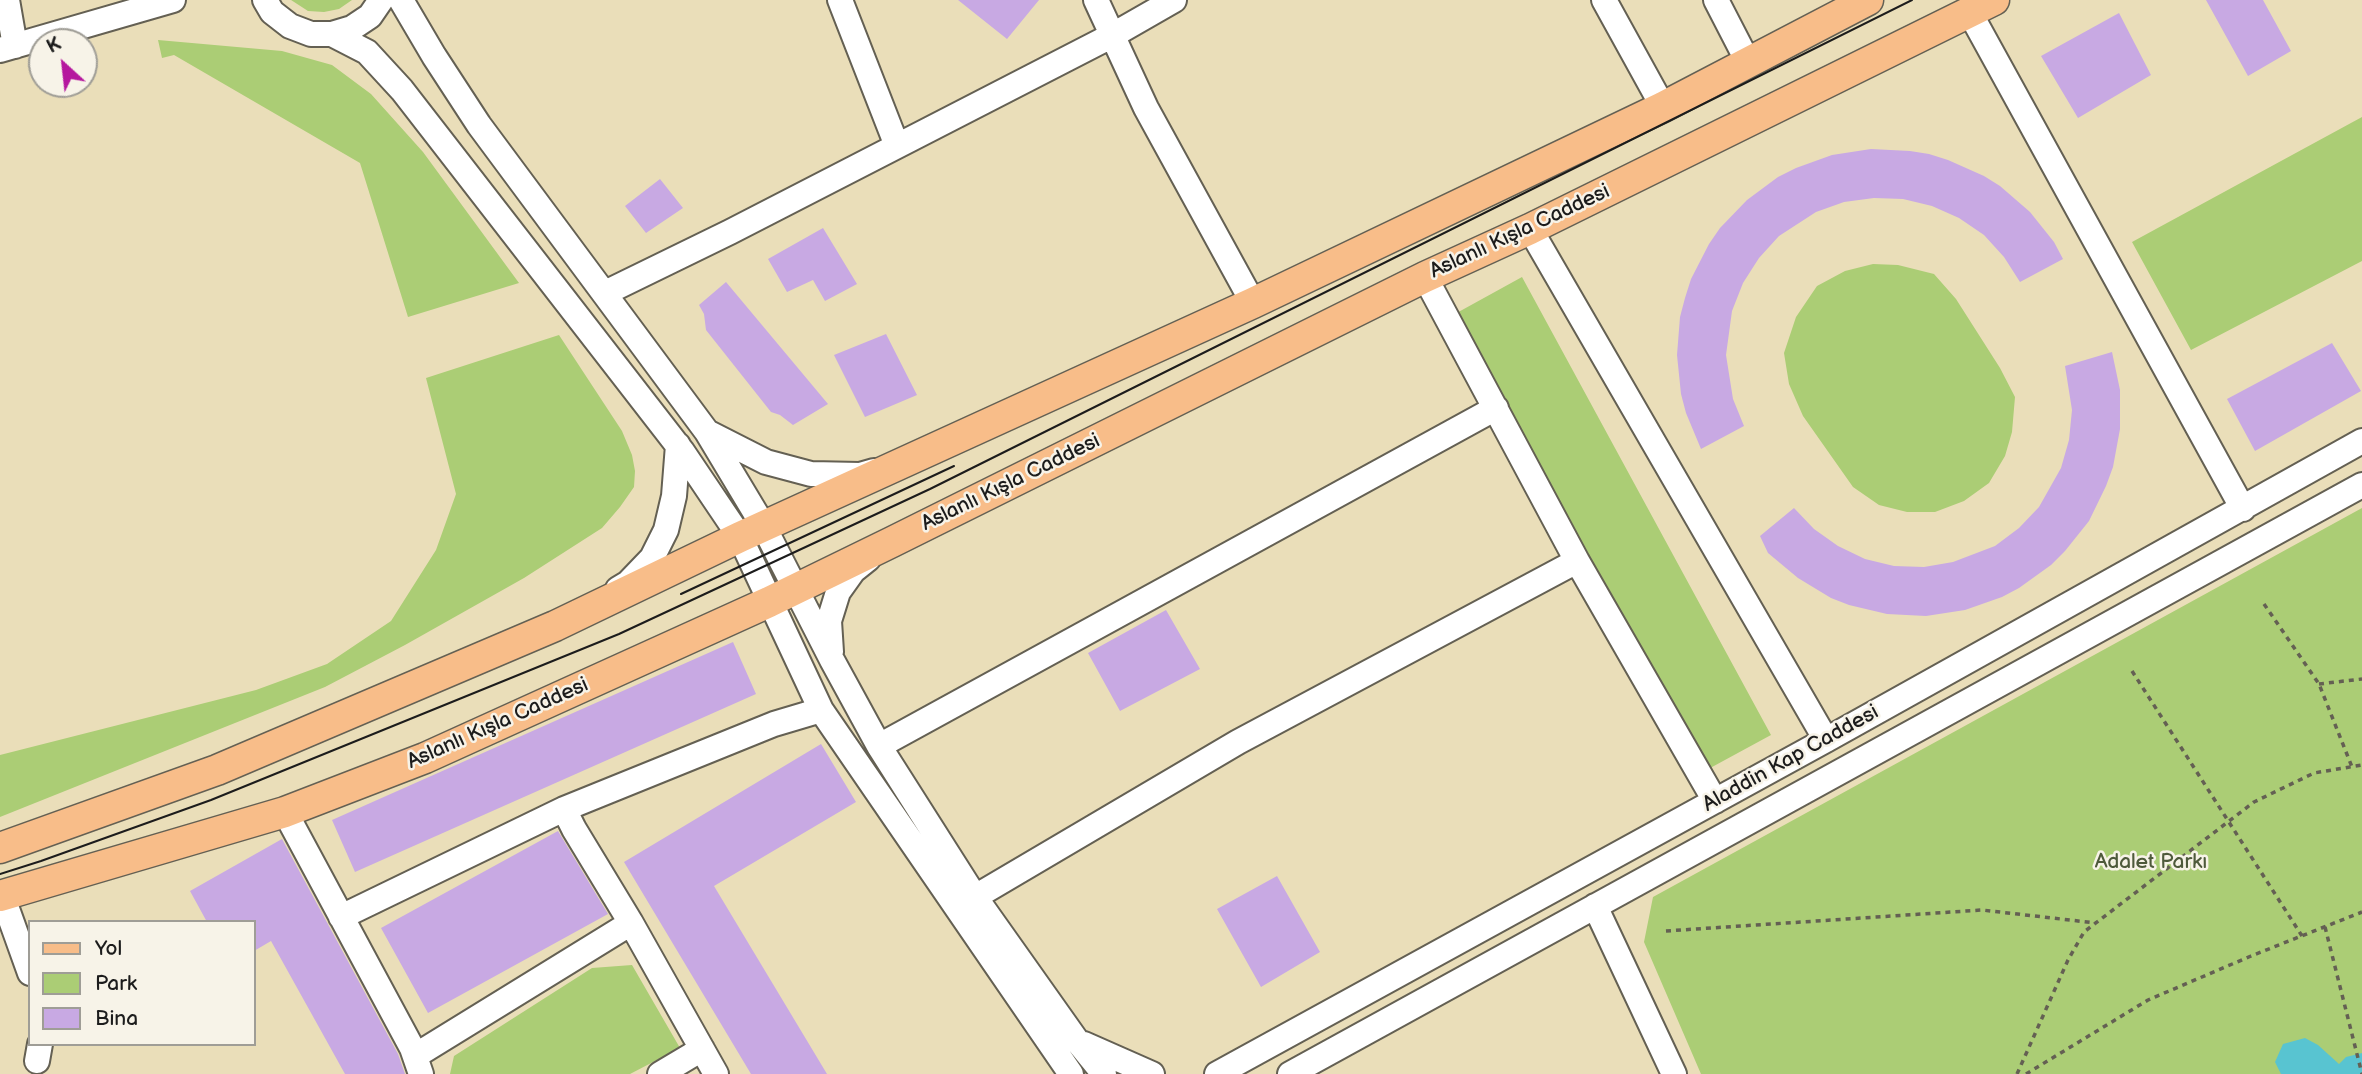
<!DOCTYPE html>
<html>
<head>
<meta charset="utf-8">
<style>
  body { margin:0 }
  #map { position:relative; width:2362px; height:1074px; overflow:hidden; background:#eadeb9; font-family:"Balsamiq Sans",sans-serif }
  canvas { display:block }
  .legend { position:absolute; left:28px; top:920px; width:228px; height:126px; box-sizing:border-box; background:#f7f3e8; border:2px solid #9f9d96; margin:0; padding:9px 12px; list-style:none; font-size:21px; color:#1c1c1c }
  .legend li { display:flex; align-items:center; gap:14px; height:35px }
  .legend b { width:35px; border:2px solid #9f9d96 }
  .north { position:absolute; left:28px; top:28px; width:70px; height:70px; box-sizing:border-box; background:#f7f3e8; border:2px solid #9f9d96; border-radius:50%; rotate:333deg; font-size:19px; font-weight:700; line-height:28px; text-align:center; color:#1c1c1c }
  .north::after { content:''; display:block; margin:auto; width:24px; height:32px; background:#b5179e; clip-path:polygon(50% 0,100% 100%,50% 72%,0 100%) }
</style>
</head>
<body>
<div id="map">
<canvas width="2362" height="1074"></canvas>
<ul class="legend">
<li><b style="height:9px;background:#f8bd89"></b>Yol</li>
<li><b style="height:19px;background:#abcd75"></b>Park</li>
<li><b style="height:19px;background:#c8a9e3"></b>Bina</li>
</ul>
<div class="north">K</div>
</div>
<script>
const ctx = document.querySelector('canvas').getContext('2d');
ctx.lineJoin = 'round';
function fill(path, color) { ctx.fillStyle = color; ctx.fill(path, 'evenodd'); }
const toPath = rows => new Path2D(rows.map(r => 'M' + r).join(''));
function stroke(path, color, width, dash) { ctx.strokeStyle = color; ctx.lineWidth = width; ctx.lineCap = dash ? 'butt' : 'round'; ctx.setLineDash(dash || []); ctx.stroke(path); }
function label(font, color, halo, rows, align = 'center') {
  ctx.font = font + ' "Balsamiq Sans",sans-serif'; ctx.lineWidth = 5; ctx.setLineDash([]); ctx.textBaseline = 'middle'; ctx.strokeStyle = halo; ctx.fillStyle = color; for (const [text, x, y, turn = 0] of rows) {
    ctx.save(); ctx.translate(x, y); ctx.rotate((+turn || 0) * Math.PI / 180); ctx.textAlign = isNaN(turn) ? turn : align; if (halo) ctx.strokeText(text, 0, 0); ctx.fillText(text, 0, 0); ctx.restore();
  }
}
fill(toPath([
  [291,0,352,0,339,9,324,12,308,11],
  [158,40,282,51,332,65,371,94,423,152,519,283,408,317,360,163,174,55,162,58],
  [2362,117,2362,261,2191,350,2132,242],
  [1873,264,1898,265,1934,274,1956,299,2000,368,2015,397,2012,432,2005,456,1989,483,1964,501,1935,512,1907,512,1879,505,1853,487,1803,416,1789,384,1784,353,1796,317,1817,286,1845,271],
  [1522,277,1771,735,1701,773,1453,315],
  [559,335,622,431,632,455,635,471,634,487,620,507,602,528,524,578,405,645,325,687,0,817,0,755,256,690,327,664,391,621,436,550,456,494,426,378],
  [2362,508,2362,1074,1701,1074,1644,942,1653,897],
  [632,965,680,1048,630,1074,450,1074,454,1056,592,968]
]), '#abcd75');
fill(toPath([
  [2305,1038,2318,1045,2339,1064,2346,1057,2362,1053,2362,1074,2281,1074,2275,1062,2283,1044]
]), '#58c4d1');
fill(toPath([
  [958,0,1039,0,1007,39],
  [2206,0,2263,0,2291,51,2248,76],
  [2119,13,2151,75,2078,118,2041,56],
  [1871,149,1910,151,1929,154,1948,160,1984,176,2000,186,2030,212,2054,242,2063,259,2020,282,2004,257,1984,235,1959,218,1932,206,1903,199,1874,198,1844,202,1816,212,1779,236,1759,258,1743,283,1732,311,1726,355,1733,399,1744,426,1701,449,1686,413,1681,394,1677,355,1680,317,1685,298,1691,279,1709,244,1720,228,1747,200,1778,177,1796,168,1832,155],
  [660,179,683,208,646,233,625,206],
  [823,228,857,284,825,301,813,280,787,292,768,259],
  [726,282,828,404,793,425,780,415,771,412,706,330,704,314,699,305],
  [886,334,917,395,865,417,834,355],
  [2332,343,2361,391,2255,451,2227,399],
  [2112,352,2120,390,2120,429,2113,467,2106,486,2089,521,2065,551,2051,565,2019,588,2002,597,1965,610,1926,616,1887,614,1849,605,1831,598,1798,578,1768,553,1760,536,1794,508,1814,529,1838,546,1865,559,1894,566,1924,567,1953,562,1995,546,2019,528,2039,507,2061,468,2069,440,2072,410,2065,366],
  [1166,610,1200,669,1120,711,1088,653],
  [733,642,756,694,355,872,332,820],
  [821,744,856,802,714,886,827,1074,751,1074,624,862],
  [558,831,608,914,428,1013,381,928],
  [282,839,398,1054,405,1074,345,1074,271,941,254,951,254,922,207,922,190,891],
  [1277,876,1320,952,1261,987,1217,909]
]), '#c8a9e3');
const minor = toPath([
  [7,0,15,46],
  [265,0,272,12,290,26,311,34,332,34,352,28,370,16,381,0],
  [401,0,434,56,479,125,707,432,764,527,832,660,879,746,975,897,1077,1041,1104,1074],
  [840,0,897,146],
  [1096,0,1146,108,1253,303],
  [1604,0,1663,107],
  [1716,0,1749,64],
  [1970,13,2243,509],
  [332,34,367,52,402,90,682,451,740,537,821,710,1071,1074],
  [0,50,173,0],
  [1530,229,1826,740],
  [1425,277,1577,561,1715,801],
  [605,293,730,232,1113,35,1174,0],
  [707,432,766,462,811,474,860,475,874,471],
  [618,589,628,583,652,558,666,530,674,496,678,445],
  [831,652,829,621,838,592,853,571,868,559],
  [879,746,1496,408],
  [285,812,412,1048,421,1074],
  [2,895,30,973],
  [975,897,1238,742,1577,561],
  [1595,906,1674,1074],
  [341,917,564,809],
  [631,923,574,829,564,809,774,724,821,710],
  [1084,1044,1152,1074],
  [415,1056,631,923,716,1074],
  [37,1061,40,1044],
  [660,1074,702,1049],
  [1217,1074,1826,740,2362,441],
  [1290,1074,2362,485]
]);
const major = toPath([
  [0,848,217,770,555,626,740,537,1253,303,1663,107,1868,0],
  [0,896,285,812,425,758,769,602,892,542,1425,277,1530,229,1994,0]
]);
stroke(minor, '#646053', 28);
stroke(major, '#646053', 33);
stroke(toPath([
  [2264,604,2319,684,2352,767],
  [2132,671,2302,936],
  [2319,684,2362,679],
  [2325,927,2362,1074],
  [1666,931,1982,910,2096,923],
  [2017,1074,2068,960,2084,932,2254,802,2314,773,2362,765],
  [2026,1074,2148,1000,2251,956,2362,912]
]), '#646053', 3.5, [5, 5]);
stroke(minor, '#fff', 24);
stroke(major, '#f8bd89', 30);
stroke(toPath([
  [681,594,954,466],
  [0,874,41,861,211,800,619,634,930,489,1912,0]
]), '#1c1c1c', 2);
label('21px', '#1c1c1c', '#f7f3e8', [
  ["Aslanlı Kışla Caddesi",1520,232,-25],
  ["Aslanlı Kışla Caddesi",1011,483,-26],
  ["Aslanlı Kışla Caddesi",498,724,-24],
  ["Aladdin Kap Caddesi",1791,759,-29]
]);
label('21px', '#4e5a3b', '#f7f3e8', [
  ["Adalet Parkı",2151,863]
]);
</script>
</body>
</html>
